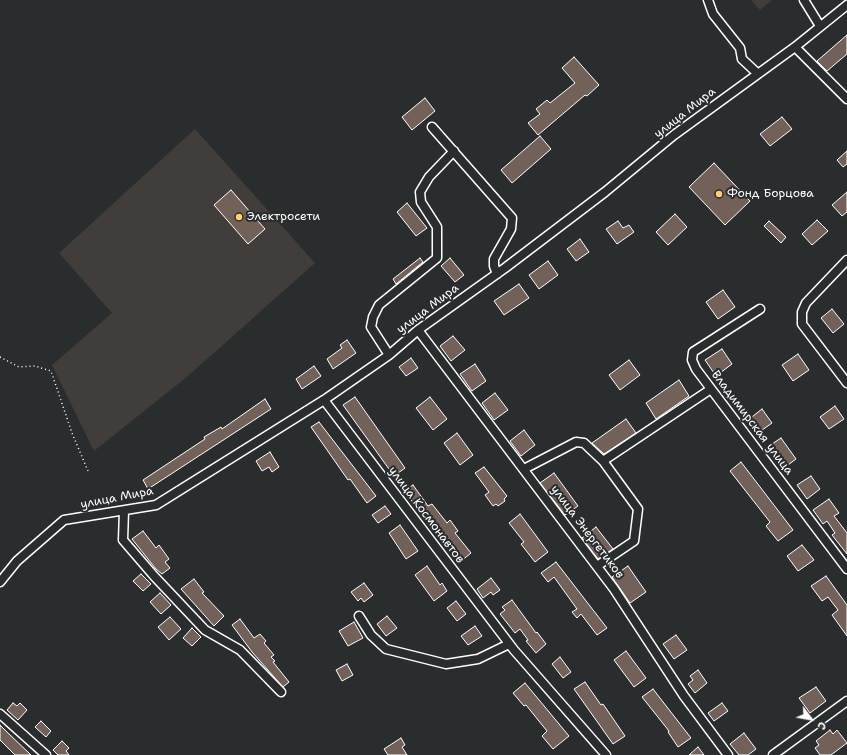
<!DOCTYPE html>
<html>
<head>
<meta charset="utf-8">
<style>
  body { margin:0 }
  #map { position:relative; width:847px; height:755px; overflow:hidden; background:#2a2d2e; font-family:"Shantell Sans",sans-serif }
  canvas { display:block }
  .north { position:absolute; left:791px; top:699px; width:40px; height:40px; -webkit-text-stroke:3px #2a2d2e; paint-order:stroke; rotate:122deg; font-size:11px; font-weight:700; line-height:16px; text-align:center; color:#fff }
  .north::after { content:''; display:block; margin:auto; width:14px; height:18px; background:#fff; clip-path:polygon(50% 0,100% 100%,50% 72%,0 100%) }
</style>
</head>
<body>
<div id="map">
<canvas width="847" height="755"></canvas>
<div class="north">С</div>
</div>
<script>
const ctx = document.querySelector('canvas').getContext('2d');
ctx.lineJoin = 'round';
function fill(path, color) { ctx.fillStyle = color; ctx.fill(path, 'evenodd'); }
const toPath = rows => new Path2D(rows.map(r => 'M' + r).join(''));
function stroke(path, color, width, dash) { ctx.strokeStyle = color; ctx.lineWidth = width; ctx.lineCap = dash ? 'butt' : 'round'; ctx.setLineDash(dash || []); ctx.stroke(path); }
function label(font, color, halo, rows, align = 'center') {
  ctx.font = font + ' "Shantell Sans",sans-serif'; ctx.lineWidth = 4; ctx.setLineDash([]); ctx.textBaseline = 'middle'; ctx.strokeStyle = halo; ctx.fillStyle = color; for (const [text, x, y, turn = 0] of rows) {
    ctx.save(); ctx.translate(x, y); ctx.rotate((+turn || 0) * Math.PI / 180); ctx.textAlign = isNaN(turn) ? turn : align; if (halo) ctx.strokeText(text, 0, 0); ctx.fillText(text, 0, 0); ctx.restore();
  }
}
fill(toPath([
  [751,0,772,0,760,10],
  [195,129,315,263,188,376,94,451,52,365,112,313,59,253]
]), '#403d3b');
const building = toPath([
  [847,35,847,54,827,71,817,61,847,35],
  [574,57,599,85,587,96,585,95,538,135,528,123,540,114,536,109,547,100,550,103,575,83,562,68,574,57],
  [425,98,435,111,412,130,402,117,425,98],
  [782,117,792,129,770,146,760,134,782,117],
  [540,136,551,149,512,183,501,170,540,136],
  [847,151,847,164,843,167,837,160,847,151],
  [714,163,750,201,725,225,689,187,714,163],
  [231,190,265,229,248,244,214,205,231,190],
  [847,192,847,212,842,216,832,205,847,192],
  [407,203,427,228,416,236,397,212,407,203],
  [675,214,687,227,668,245,656,232,675,214],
  [817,220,828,231,812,245,802,234,817,220],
  [618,221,623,228,629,225,634,232,617,244,606,229,618,221],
  [769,221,786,237,781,243,764,226,769,221],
  [580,239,589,252,576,261,567,249,580,239],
  [420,258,423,262,396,284,393,279,420,258],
  [450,258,464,275,455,282,441,266,450,258],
  [548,261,558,275,539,289,529,275,548,261],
  [519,284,529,298,504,315,494,301,519,284],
  [723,290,735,307,718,319,706,302,723,290],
  [832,309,844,324,833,333,821,318,832,309],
  [453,336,465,350,451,361,440,346,453,336],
  [347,340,356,353,333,369,327,359,342,348,340,345,347,340],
  [722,349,732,364,716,376,705,360,722,349],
  [798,354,809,370,793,381,782,365,798,354],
  [411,358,418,368,406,376,399,367,411,358],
  [629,360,640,375,620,390,609,375,629,360],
  [475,364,486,381,472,391,460,374,475,364],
  [314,366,321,376,302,389,296,379,314,366],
  [679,380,689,396,656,419,646,403,679,380],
  [495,393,508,410,494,420,482,403,495,393],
  [355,397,405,468,394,476,343,405,355,397],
  [430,397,447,419,433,430,416,408,430,397],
  [265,399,271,409,148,489,143,480,205,439,204,437,221,427,222,429,265,399],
  [835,406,844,419,829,429,820,417,835,406],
  [762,409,772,423,758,433,748,420,762,409],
  [626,419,636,433,604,454,592,443,626,419],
  [319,422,376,496,367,503,350,479,348,480,311,427,319,422],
  [524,430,535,445,521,456,510,441,524,430],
  [457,433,473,455,460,465,444,443,457,433],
  [781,438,796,459,784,468,769,446,781,438],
  [270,452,279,467,272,472,269,467,262,471,256,461,270,452],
  [741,462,793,530,778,541,766,526,770,522,730,471,741,462],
  [484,467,507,496,504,499,505,501,498,506,496,504,493,506,485,495,489,492,475,473,484,467],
  [554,473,578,506,565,515,540,483,554,473],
  [811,476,820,489,807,499,797,485,811,476],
  [413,485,428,506,432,504,447,523,450,520,458,531,455,533,471,553,460,562,404,491,413,485],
  [829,499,839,513,834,516,847,533,847,554,832,535,835,533,827,521,823,524,813,510,829,499],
  [385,506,391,514,378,523,372,515,385,506],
  [520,514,548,552,535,562,521,544,524,542,509,523,520,514],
  [400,525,418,551,406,559,389,533,400,525],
  [596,527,613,549,598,559,582,538,596,527],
  [143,531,156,548,159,545,169,559,165,562,170,568,162,574,156,569,132,539,143,531],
  [802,545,814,560,798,571,787,556,802,545],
  [556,562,607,628,597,635,581,614,577,618,572,612,577,609,554,577,548,582,541,573,556,562],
  [427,566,440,585,442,583,447,591,434,601,415,575,427,566],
  [628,566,646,592,630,603,612,577,628,566],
  [141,574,151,584,143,591,133,581,141,574],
  [826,576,847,605,847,636,832,615,838,610,828,597,822,601,811,586,826,576],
  [491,578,500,590,493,595,491,592,483,598,477,589,491,578],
  [194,579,204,592,202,593,224,616,214,626,181,589,194,579],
  [364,583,373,595,364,602,361,598,358,601,351,592,364,583],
  [160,593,171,605,161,614,150,602,160,593],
  [512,600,536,633,537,632,546,644,536,653,526,641,528,640,520,629,515,633,500,614,505,610,502,607,512,600],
  [456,601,466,614,457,621,447,608,456,601],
  [387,616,397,628,386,636,377,624,387,616],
  [170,617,181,629,169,640,158,627,170,617],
  [240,619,254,638,260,634,266,641,264,643,274,655,271,657,275,661,273,662,289,682,283,687,252,652,232,625,240,619],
  [354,622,363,638,348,646,339,631,354,622],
  [475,626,482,636,468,645,461,636,475,626],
  [192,628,201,637,192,646,183,638,192,628],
  [676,635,687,650,674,659,663,644,676,635],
  [626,651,646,678,634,687,614,660,626,651],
  [560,657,571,672,563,678,552,664,560,657],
  [347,664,353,675,342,681,336,670,347,664],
  [698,670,707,683,695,693,688,684,693,680,690,676,698,670],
  [585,682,601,705,603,704,625,736,613,744,574,689,585,682],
  [525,683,569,736,553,749,542,736,547,731,526,705,524,706,513,693,525,683],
  [816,687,826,701,810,713,799,698,816,687],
  [653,689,691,738,678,747,668,732,669,731,642,697,653,689],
  [13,703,17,706,20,703,27,710,18,720,7,710,13,703],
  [722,703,728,711,714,721,708,713,722,703],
  [41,721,51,731,46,737,35,727,41,721],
  [0,725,7,732,31,755,15,755,0,740,0,725],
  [830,730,833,734,837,730,847,743,831,755,820,755,815,748,819,745,816,741,830,730],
  [744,733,756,749,748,755,739,755,730,744,744,733],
  [401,738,405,745,402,747,407,755,388,755,384,749,401,738],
  [62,741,69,748,66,751,69,755,58,755,53,750,62,741],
  [698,747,704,755,689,755,698,747]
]);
fill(building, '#726159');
stroke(building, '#fff', 1);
const minor = toPath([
  [708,0,713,14,740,48,742,59,757,73],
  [804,0,820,26],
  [795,47,847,99],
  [432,127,512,218,511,229,494,259,494,266,497,274],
  [847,260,806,303,802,312,802,324,847,383],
  [760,309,693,352,692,360,696,369,847,569],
  [418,330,614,589,684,696,728,755],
  [389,355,371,327,373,317,379,305,437,258,437,227,421,202,420,192,429,177,454,151],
  [324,400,514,650,606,755],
  [524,469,576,442,584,443,603,461,711,389],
  [124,511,123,540,154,576,205,630,240,650,281,692],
  [597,566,634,541,638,509,603,461],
  [0,582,17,561,64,520,156,505,324,400,389,355,418,330,505,268,605,192,674,135,795,47,847,5],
  [359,616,371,635,386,649,446,664,478,659,509,644],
  [0,714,46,755],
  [773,755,847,701]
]);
stroke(minor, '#fff', 11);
stroke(toPath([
  [0,357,19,367,35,366,51,371,72,433,88,471]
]), '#fff', 1.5, [1, 3]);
stroke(minor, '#2a2d2e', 8);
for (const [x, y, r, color] of [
  [719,194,4,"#ffd166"],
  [239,217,4,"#ffd166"]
]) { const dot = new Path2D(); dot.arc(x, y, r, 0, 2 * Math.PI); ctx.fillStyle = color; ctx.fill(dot); stroke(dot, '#2a2d2e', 1.5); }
label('12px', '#fff', '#2a2d2e', [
  ["улица Мира",685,113,-38],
  ["улица Мира",428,309,-37],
  ["Владимирская улица",752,423,53],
  ["улица Мира",117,498,-11],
  ["улица Космонавтов",426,515,53],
  ["улица Энергетиков",587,532,53]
]);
label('12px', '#fff', '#2a2d2e', [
  ["Фонд Борцова",727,194],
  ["Электросети",247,217]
], 'left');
</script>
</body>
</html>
